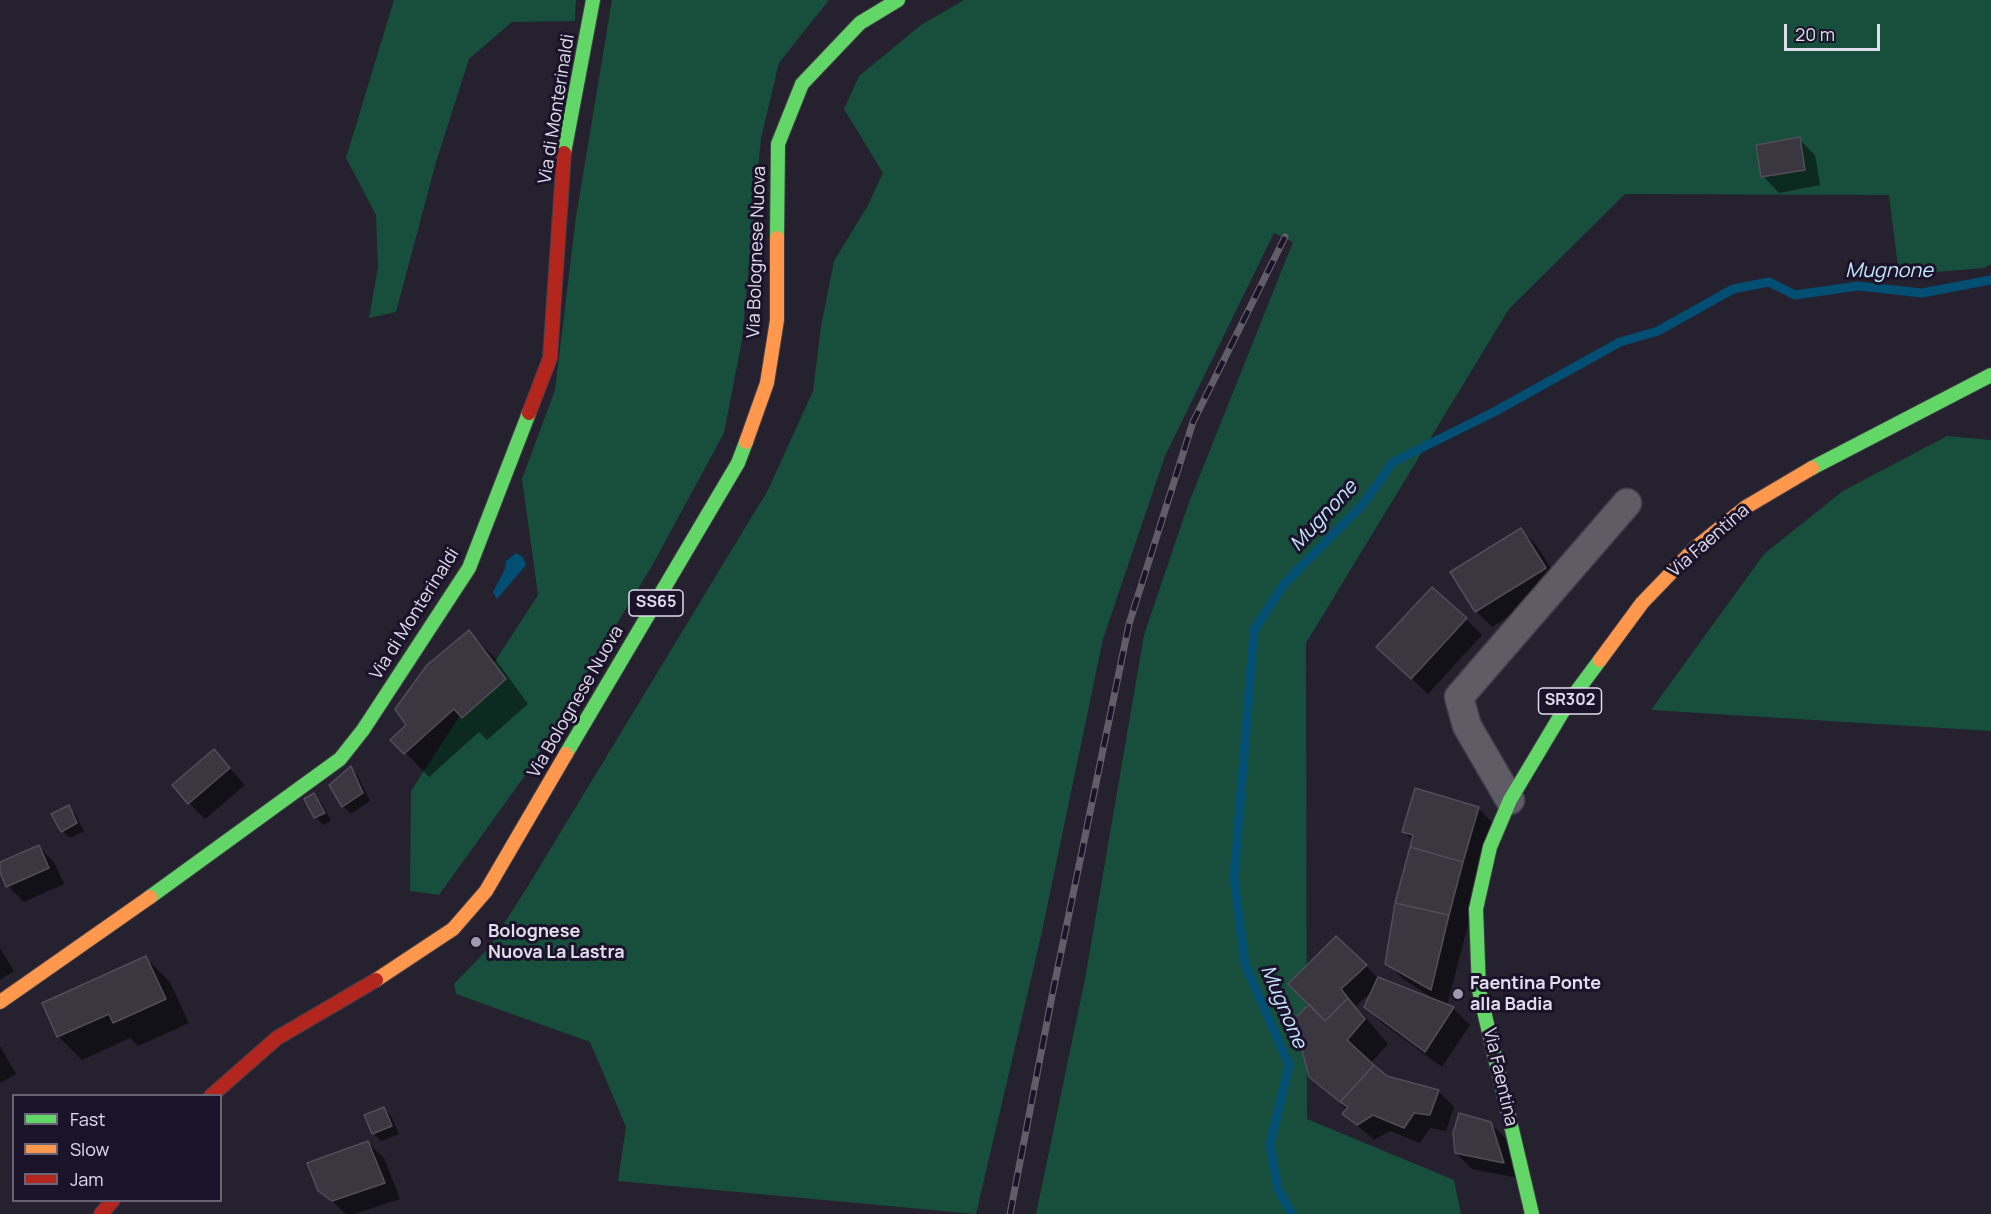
<!DOCTYPE html>
<html>
<head>
<meta charset="utf-8">
<style>
  body { margin:0 }
  #map { position:relative; width:1991px; height:1214px; overflow:hidden; background:#25212e; font-family:Manrope,sans-serif }
  canvas { display:block }
  .legend { position:absolute; left:12px; top:1094px; width:210px; height:108px; box-sizing:border-box; background:#1a1329; border:2px solid #6a6477; margin:0; padding:8px 10px; list-style:none; font-size:18px; color:#e1dded }
  .legend li { display:flex; align-items:center; gap:12px; height:30px }
  .legend b { width:30px; border:2px solid #6a6477 }
  .scale { position:absolute; left:1784px; top:24px; width:96px; height:27px; box-sizing:border-box; border:3px solid #e1dded; border-top:0; padding-left:8px; font-size:18px; line-height:21px; white-space:nowrap; color:#e1dded; -webkit-text-stroke:4px #1a1329; paint-order:stroke }
</style>
</head>
<body>
<div id="map">
<canvas width="1991" height="1214"></canvas>
<ul class="legend">
<li><b style="height:8px;background:#63d668"></b>Fast</li>
<li><b style="height:8px;background:#ff974d"></b>Slow</li>
<li><b style="height:8px;background:#b3261e"></b>Jam</li>
</ul>
<div class="scale">20 m</div>
</div>
<script>
const ctx = document.querySelector('canvas').getContext('2d');
ctx.lineJoin = 'round';
function fill(path, color) { ctx.fillStyle = color; ctx.fill(path, 'evenodd'); }
const toPath = rows => new Path2D(rows.map(r => 'M' + r).join(''));
function stroke(path, color, width, dash) { ctx.strokeStyle = color; ctx.lineWidth = width; ctx.lineCap = dash ? 'butt' : 'round'; ctx.setLineDash(dash || []); ctx.stroke(path); }
function label(font, color, halo, rows, align = 'center') {
  ctx.font = font + ' Manrope,sans-serif'; ctx.lineWidth = 6; ctx.setLineDash([]); ctx.textBaseline = 'middle'; ctx.strokeStyle = halo; ctx.fillStyle = color; for (const [text, x, y, turn = 0] of rows) {
    ctx.save(); ctx.translate(x, y); ctx.rotate((+turn || 0) * Math.PI / 180); ctx.textAlign = isNaN(turn) ? turn : align; if (halo) ctx.strokeText(text, 0, 0); ctx.fillText(text, 0, 0); ctx.restore();
  }
}
fill(toPath([
  [394,0,576,0,575,21,512,22,469,59,436,162,396,312,369,318,378,267,376,215,346,158],
  [612,0,829,0,779,63,761,138,742,340,724,433,653,564,526,774,439,895,410,891,411,791,538,595,522,479,555,390,576,217],
  [964,0,1991,0,1991,264,1984,268,1899,275,1889,195,1625,194,1509,309,1306,643,1307,1119,1454,1180,1461,1214,1036,1214,1085,979,1144,635,1188,505,1293,242,1274,233,1165,456,1103,639,1041,936,976,1214,618,1181,626,1127,590,1042,456,994,454,984,488,949,528,886,768,490,813,391,821,326,834,261,867,207,883,173,844,109,859,76,921,25],
  [1947,436,1991,440,1991,731,1651,710,1764,554,1843,491]
]), '#184f3c');
fill(toPath([
  [516,553,523,557,526,565,497,599,493,592,505,569,506,561]
]), '#034e73');
fill(toPath([
  [1799,139,1815,155,1820,185,1779,193,1763,176],
  [1521,530,1537,546,1561,584,1492,627,1476,611],
  [1466,619,1482,635,1428,694,1395,663],
  [469,632,493,656,528,704,487,740,479,732,429,777,393,740,408,725],
  [214,751,245,785,205,819,189,803],
  [351,768,358,776,370,801,351,814,343,806],
  [314,795,322,803,331,821,323,825,316,817],
  [68,807,76,815,84,831,70,838,62,831],
  [1478,808,1494,824,1447,1006,1454,1009,1470,1025,1442,1067,1382,1023,1366,1007,1374,989,1356,1006,1388,1044,1370,1064,1386,1077,1438,1091,1454,1107,1446,1131,1430,1128,1420,1143,1390,1131,1374,1140,1344,1114,1347,1110,1311,1076,1295,1020,1366,966,1379,979,1443,1005,1403,979,1387,963,1413,841,1404,831],
  [38,846,54,862,64,884,24,902,8,886,0,864],
  [0,948,14,971,0,980],
  [146,958,170,982,189,1023,138,1046,130,1038,82,1060,58,1036],
  [0,1046,16,1074,0,1083],
  [384,1109,391,1116,399,1134,381,1141,373,1133],
  [1490,1123,1506,1139,1519,1178,1472,1169,1456,1153],
  [367,1142,384,1158,400,1199,355,1214,346,1214,320,1190]
]), '#0007');
stroke(toPath([
  [1292,1214,1278,1189,1270,1145,1289,1065,1245,964,1234,878,1254,630,1284,584,1363,504,1393,462,1494,412,1620,342,1658,331,1733,289,1769,282,1795,295,1858,286,1922,293,1991,280]
]), '#034e73', 9);
const building = toPath([
  [1800,137,1805,170,1761,177,1756,145,1800,137],
  [1521,528,1546,568,1475,612,1450,572,1521,528],
  [1432,587,1467,618,1411,679,1376,647,1432,587],
  [469,630,506,679,462,718,454,709,404,754,390,740,406,725,395,709,427,665,469,630],
  [214,749,230,768,188,804,172,785,214,749],
  [351,766,363,793,342,807,329,785,351,766],
  [1415,788,1479,807,1463,862,1410,847,1413,835,1402,832,1415,788],
  [314,793,325,813,314,818,304,799,314,793],
  [69,805,77,823,61,832,51,814,69,805],
  [39,845,49,868,6,887,0,872,0,862,39,845],
  [1410,847,1463,862,1449,915,1395,903,1410,847],
  [1395,903,1449,915,1431,990,1385,964,1395,903],
  [1336,936,1367,965,1341,989,1348,998,1325,1021,1288,984,1336,936],
  [146,956,166,999,113,1023,109,1014,57,1037,42,1003,146,956],
  [1378,977,1454,1007,1425,1052,1364,1007,1378,977],
  [1348,998,1365,1019,1347,1040,1374,1065,1340,1102,1309,1077,1294,1019,1309,1004,1325,1021,1348,998],
  [1374,1065,1387,1076,1439,1090,1430,1115,1414,1113,1404,1128,1373,1115,1357,1125,1342,1114,1348,1107,1340,1102,1374,1065],
  [384,1107,392,1126,372,1134,364,1115,384,1107],
  [1459,1113,1491,1122,1504,1163,1455,1153,1453,1133,1459,1113],
  [368,1141,385,1183,332,1201,318,1191,307,1163,368,1141]
]);
fill(building, '#3b3741');
stroke(building, '#524e59', 1.5);
const street = toPath([
  [1510,800,1467,726,1459,697,1627,503]
]);
const fast = toPath([
  [564,153,593,0],
  [777,238,778,144,802,84,860,23,898,0],
  [1812,468,1991,375],
  [566,754,738,463,746,442],
  [150,897,340,759,363,730,469,568,529,413],
  [1532,1214,1479,990,1476,909,1490,847,1510,800,1568,703,1600,660]
]);
const slow = toPath([
  [746,442,767,383,777,320,777,238],
  [1600,660,1642,603,1694,549,1746,507,1812,468],
  [376,980,453,929,486,891,566,754],
  [0,1002,150,897]
]);
const jam = toPath([
  [529,413,550,358,564,153],
  [211,1096,277,1038,376,980],
  [101,1214,113,1200]
]);
stroke(street, '#413d49', 31);
stroke(fast, '#413d49', 16);
stroke(slow, '#413d49', 16);
stroke(jam, '#413d49', 16);
stroke(street, '#5f5c66', 28);
stroke(fast, '#63d668', 14);
stroke(slow, '#ff974d', 14);
stroke(jam, '#b3261e', 14);
const rail = toPath([
  [1010,1214,1052,996,1129,624,1193,422,1285,237]
]);
stroke(rail, '#615d69', 7);
stroke(rail, '#1a1329', 4.5, [14]);
for (const [x, y, r, color] of [
  [476,942,6,"#9f9baa"],
  [1458,994,6,"#9f9baa"]
]) { const dot = new Path2D(); dot.arc(x, y, r, 0, 2 * Math.PI); ctx.fillStyle = color; ctx.fill(dot); stroke(dot, '#1a1329', 2); }
for (const [x, y, w] of [
  [656,603,54],
  [1570,701,63]
]) { const box = new Path2D(); box.roundRect(x - w / 2, y - 13, w, 26, 4.5); ctx.fillStyle = '#1a1329'; ctx.fill(box); stroke(box, '#e1dded', 1.5); }
label('bold 16px', '#e1dded', null, [
  ["SS65",656,603],
  ["SR302",1570,701]
]);
label('18px', '#e1dded', '#1a1329', [
  ["Via di Monterinaldi",557,109,-81],
  ["Via Bolognese Nuova",757,252,-88],
  ["Via Faentina",1709,541,-41],
  ["Via di Monterinaldi",415,614,-58],
  ["Via Bolognese Nuova",576,702,-60],
  ["Via Faentina",1500,1077,77]
]);
label('bold 18px', '#e1dded', '#1a1329', [
  ["Bolognese",488,932],
  ["Nuova La Lastra",488,953],
  ["Faentina Ponte",1470,984],
  ["alla Badia",1470,1005]
], 'left');
label('italic 20px', '#c4e7ff', '#1a1329', [
  ["Mugnone",1889,271],
  ["Mugnone",1324,516,-47],
  ["Mugnone",1283,1007,67]
]);
</script>
</body>
</html>
